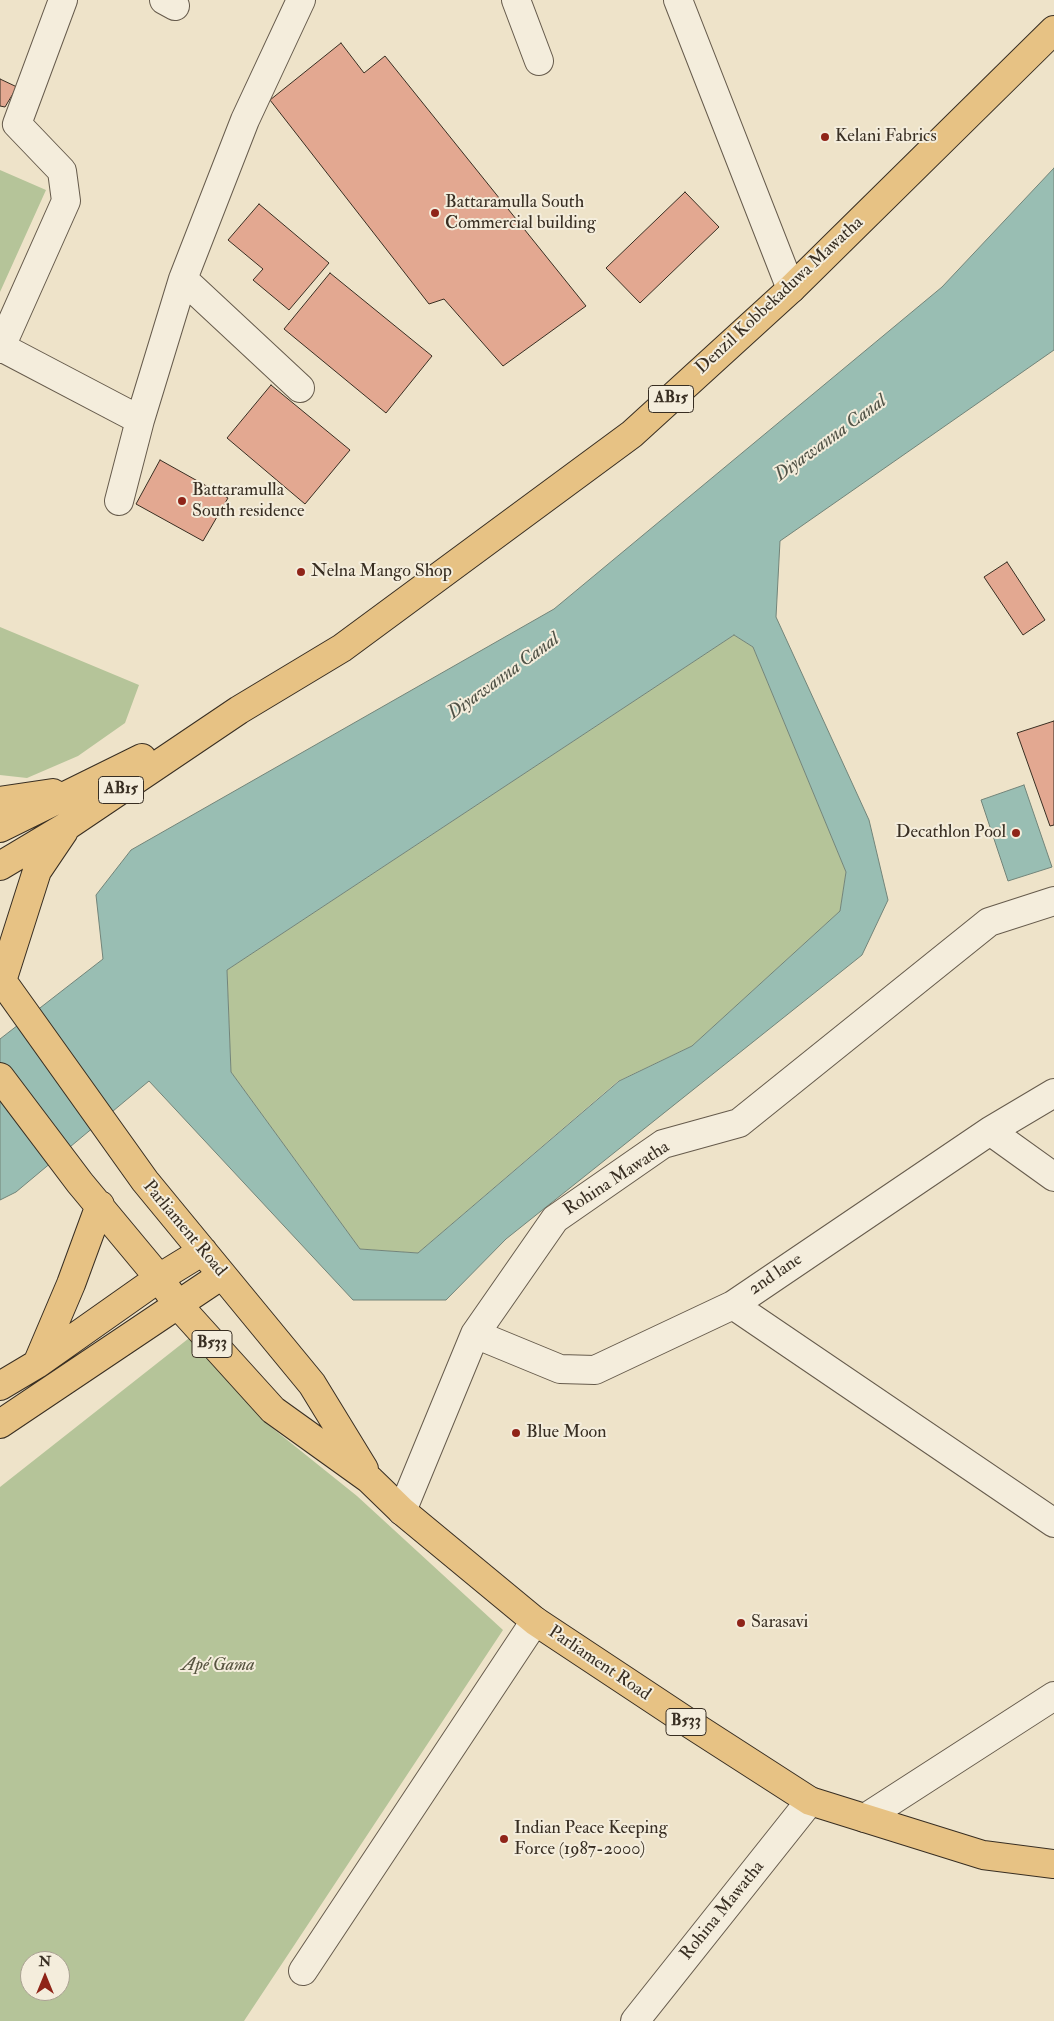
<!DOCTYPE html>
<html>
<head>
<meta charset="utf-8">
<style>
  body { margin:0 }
  #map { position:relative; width:1054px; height:2021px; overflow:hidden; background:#eee3c9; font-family:"IM FELL Double Pica",serif }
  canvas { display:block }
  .north { position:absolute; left:20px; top:1951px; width:50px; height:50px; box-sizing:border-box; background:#f4eddc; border:1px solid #a9a192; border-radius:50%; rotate:0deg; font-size:14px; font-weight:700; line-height:20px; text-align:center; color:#382e22 }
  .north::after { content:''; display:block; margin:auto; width:18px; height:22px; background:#8f2418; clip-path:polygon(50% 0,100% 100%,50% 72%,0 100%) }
</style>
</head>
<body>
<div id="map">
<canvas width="1054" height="2021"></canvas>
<div class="north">N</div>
</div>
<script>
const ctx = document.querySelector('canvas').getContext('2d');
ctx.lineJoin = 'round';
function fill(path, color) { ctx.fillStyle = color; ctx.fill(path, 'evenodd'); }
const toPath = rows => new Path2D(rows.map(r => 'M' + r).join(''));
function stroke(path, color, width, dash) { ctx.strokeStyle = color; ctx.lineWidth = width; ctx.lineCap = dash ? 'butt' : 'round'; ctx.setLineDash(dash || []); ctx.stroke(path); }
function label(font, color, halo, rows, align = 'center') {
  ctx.font = font + ' "IM FELL Double Pica",serif'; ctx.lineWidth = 4; ctx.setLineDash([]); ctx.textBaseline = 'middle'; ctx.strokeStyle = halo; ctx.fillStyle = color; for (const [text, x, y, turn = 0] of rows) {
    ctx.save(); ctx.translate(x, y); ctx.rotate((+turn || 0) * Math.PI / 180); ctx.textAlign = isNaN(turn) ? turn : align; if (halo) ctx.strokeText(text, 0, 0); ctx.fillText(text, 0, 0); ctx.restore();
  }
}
fill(toPath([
  [0,170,46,190,0,292],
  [0,627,139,685,125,723,78,756,27,778,0,775],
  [734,635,753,647,846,872,840,911,692,1046,618,1081,418,1253,360,1249,231,1072,227,970],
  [193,1335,266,1423,357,1496,503,1630,244,2021,0,2021,0,1487],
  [30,1961,60,1961,60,1991,30,1991]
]), '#b5c499');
const water = toPath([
  [1054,168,1054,350,780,541,776,617,869,820,888,900,862,955,506,1239,446,1300,353,1300,149,1081,16,1192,0,1200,0,1039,103,959,96,895,131,850,554,609,942,287,1054,168],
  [734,635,753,647,846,872,840,911,692,1046,619,1081,418,1253,360,1249,231,1072,227,970,734,635],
  [1024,785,1052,867,1008,881,981,800,1024,785]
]);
fill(water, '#99beb3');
stroke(water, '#728479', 1);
const building = toPath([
  [341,43,364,73,385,56,586,306,503,366,444,299,429,304,270,100,341,43],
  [0,79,17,87,5,107,0,106,0,79],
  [685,192,719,227,640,303,606,268,685,192],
  [259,204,329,263,289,310,253,280,263,269,228,240,259,204],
  [330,273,432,356,386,413,284,329,330,273],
  [271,385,350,450,305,504,227,438,271,385],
  [160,460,228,498,203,541,136,504,160,460],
  [1007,562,1045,620,1023,635,984,577,1007,562],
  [1054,721,1054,825,1050,826,1017,733,1054,721]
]);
fill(building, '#e3a891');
stroke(building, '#382e22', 1);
const minor = toPath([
  [164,0,175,6],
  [516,0,539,61],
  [678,0,791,289],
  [183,279,300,388],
  [1,347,140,420],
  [0,349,66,201,62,171,17,124,63,0],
  [119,501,140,420,183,279,245,120,301,0],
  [990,1131,1054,1177],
  [733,1305,1054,1523],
  [475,1334,560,1369,595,1370,733,1305,990,1131,1054,1093],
  [402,1511,475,1334,555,1219,663,1144,739,1123,989,922,1054,901],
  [865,1818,1054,1696],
  [303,1971,535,1621],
  [635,2021,810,1801]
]);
const major = toPath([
  [0,801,53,793],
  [0,828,142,758],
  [0,866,67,826,239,710,342,648,632,434,791,289,1054,30],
  [0,978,145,1181,312,1384,364,1469],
  [2,981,37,871,64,831],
  [0,1077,80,1183,159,1278,178,1305,273,1410,369,1479,402,1511,535,1621,692,1725,810,1801,983,1855,1054,1864],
  [37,1364,71,1284,100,1205],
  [0,1386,37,1364,159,1278,203,1251],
  [0,1424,222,1275]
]);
stroke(minor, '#665b4c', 30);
stroke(major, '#382e22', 30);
stroke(minor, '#f4eddc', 28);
stroke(major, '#e7c284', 28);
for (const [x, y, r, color] of [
  [825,137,5,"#8f2418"],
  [435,213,5,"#8f2418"],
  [182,501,5,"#8f2418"],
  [301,572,5,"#8f2418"],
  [1016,833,5,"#8f2418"],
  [516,1433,5,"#8f2418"],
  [741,1623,5,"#8f2418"],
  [504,1839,5,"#8f2418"]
]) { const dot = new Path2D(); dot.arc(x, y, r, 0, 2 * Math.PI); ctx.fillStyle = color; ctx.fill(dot); stroke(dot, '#f4eddc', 2); }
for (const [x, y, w] of [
  [671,399,45],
  [121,790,45],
  [212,1344,40],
  [686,1722,40]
]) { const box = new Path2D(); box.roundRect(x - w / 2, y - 13.5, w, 27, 4); ctx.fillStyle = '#f4eddc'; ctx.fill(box); stroke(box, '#382e22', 1); }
label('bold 16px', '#382e22', null, [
  ["AB15",671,399],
  ["AB15",121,790],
  ["B533",212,1344],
  ["B533",686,1722]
]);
label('18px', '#382e22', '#f4eddc', [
  ["Kelani Fabrics",835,137],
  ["Battaramulla South",445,203],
  ["Commercial building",445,224],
  ["Battaramulla",192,491],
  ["South residence",192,512],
  ["Nelna Mango Shop",311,572],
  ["Decathlon Pool",1006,833,"right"],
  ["Blue Moon",526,1433],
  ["Sarasavi",751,1623],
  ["Indian Peace Keeping",514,1829],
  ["Force (1987-2000)",514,1850]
], 'left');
label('18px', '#382e22', '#f4eddc', [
  ["Denzil Kobbekaduwa Mawatha",780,296,-43],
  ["Rohina Mawatha",617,1179,-33],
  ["Parliament Road",184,1229,50],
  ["2nd lane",776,1275,-34],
  ["Parliament Road",599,1664,34],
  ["Rohina Mawatha",723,1911,-51]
]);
label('italic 18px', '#575440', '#f4eddc', [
  ["Apé Gama",218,1666]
]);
label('italic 19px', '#505246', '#f4eddc', [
  ["Diyawanna Canal",831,439,-36],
  ["Diyawanna Canal",504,677,-36]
]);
</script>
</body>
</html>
